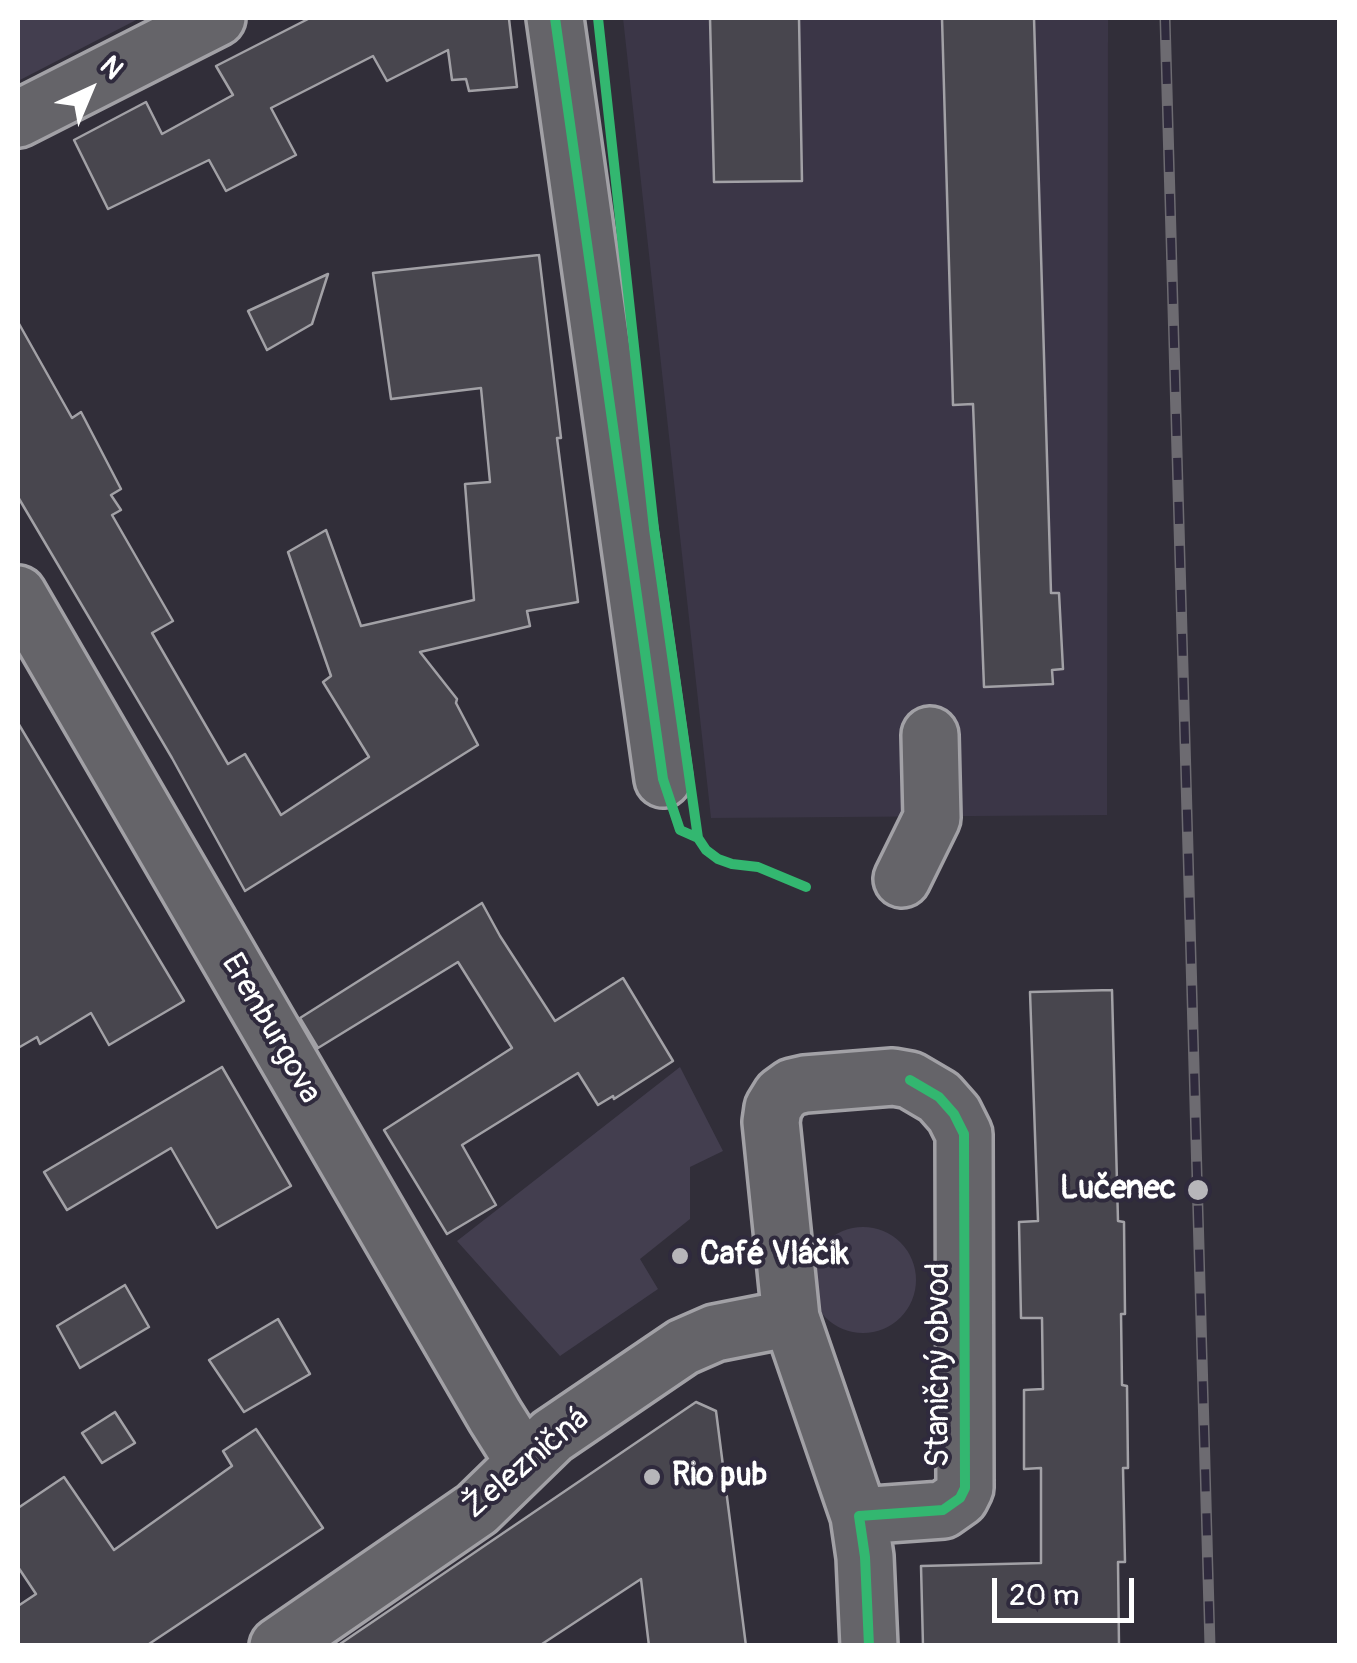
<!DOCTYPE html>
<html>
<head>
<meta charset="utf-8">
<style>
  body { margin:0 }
  #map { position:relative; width:1357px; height:1663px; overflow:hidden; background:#312e39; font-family:Pangolin,sans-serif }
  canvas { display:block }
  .frame { position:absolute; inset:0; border:20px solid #fff; pointer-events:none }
  .north { position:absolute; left:40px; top:40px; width:100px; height:100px; -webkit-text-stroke:8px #2f2a3d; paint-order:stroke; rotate:44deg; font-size:28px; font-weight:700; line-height:40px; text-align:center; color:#fff }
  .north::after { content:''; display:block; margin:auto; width:35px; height:45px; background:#fff; clip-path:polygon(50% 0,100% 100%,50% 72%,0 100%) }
  .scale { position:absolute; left:992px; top:1578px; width:142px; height:45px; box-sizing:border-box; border:5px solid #fff; border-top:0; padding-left:12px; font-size:30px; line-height:35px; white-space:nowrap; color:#fff; -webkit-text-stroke:8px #2f2a3d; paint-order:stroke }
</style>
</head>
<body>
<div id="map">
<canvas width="1357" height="1663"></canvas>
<div class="frame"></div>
<div class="north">N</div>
<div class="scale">20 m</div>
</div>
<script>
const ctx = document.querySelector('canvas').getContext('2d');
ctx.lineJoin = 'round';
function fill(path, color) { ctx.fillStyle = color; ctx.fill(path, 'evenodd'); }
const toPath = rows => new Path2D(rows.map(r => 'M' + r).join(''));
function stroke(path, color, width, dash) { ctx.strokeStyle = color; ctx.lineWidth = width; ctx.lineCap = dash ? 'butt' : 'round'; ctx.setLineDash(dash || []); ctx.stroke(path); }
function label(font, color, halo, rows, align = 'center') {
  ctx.font = font + ' Pangolin,sans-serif'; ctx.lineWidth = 8; ctx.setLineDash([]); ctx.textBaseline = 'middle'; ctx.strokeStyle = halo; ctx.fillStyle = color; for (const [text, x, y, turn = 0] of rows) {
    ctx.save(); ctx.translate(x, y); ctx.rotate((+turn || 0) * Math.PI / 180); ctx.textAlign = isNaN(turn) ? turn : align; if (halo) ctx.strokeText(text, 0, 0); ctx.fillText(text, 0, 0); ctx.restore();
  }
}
fill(toPath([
  [623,18,1108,18,1107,815,711,818]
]), '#3b3647');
fill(toPath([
  [18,18,140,18,18,81],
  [680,1067,723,1151,690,1167,690,1219,640,1259,658,1289,560,1356,457,1241],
  '810 1280a53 53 0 1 1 106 0a53 53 0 1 1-106 0Z'
]), '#433e4f');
const building = toPath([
  [310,18,512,18,509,19,517,87,469,91,466,79,452,80,448,50,387,81,373,56,271,108,296,155,226,191,209,160,108,209,74,140,146,102,162,134,233,95,216,66,310,18],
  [710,18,799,18,802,181,714,182,710,18],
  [942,18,1034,18,1051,593,1059,593,1063,669,1052,670,1053,684,984,687,973,404,953,405,942,18],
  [539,255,561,438,557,438,578,602,527,611,530,626,420,652,457,699,456,703,478,745,245,891,172,758,18,497,18,322,72,418,81,412,121,489,111,495,121,510,112,515,173,621,152,633,228,764,245,754,281,815,369,757,323,682,331,676,288,552,326,530,361,626,474,600,465,484,490,482,481,388,391,399,373,273,539,255],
  [328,274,312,324,267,350,248,311,328,274],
  [18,723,184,1001,109,1045,91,1013,40,1044,37,1037,18,1048,18,723],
  [482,903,500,936,555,1021,623,978,673,1061,614,1099,613,1096,598,1105,578,1073,462,1145,496,1205,447,1234,384,1130,512,1048,458,962,318,1048,300,1018,482,903],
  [1112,990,1118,1221,1124,1222,1125,1314,1121,1314,1122,1385,1127,1386,1128,1468,1123,1468,1125,1562,1118,1562,1119,1646,923,1646,921,1566,1041,1563,1041,1468,1024,1469,1024,1390,1043,1389,1042,1318,1021,1318,1019,1222,1038,1221,1030,992,1112,990],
  [222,1067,291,1186,217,1228,171,1148,67,1210,44,1172,222,1067],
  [125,1285,149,1327,80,1368,57,1326,125,1285],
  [278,1319,310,1374,244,1412,209,1360,278,1319],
  [696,1402,716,1411,746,1646,649,1646,641,1579,539,1646,337,1646,696,1402],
  [115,1412,135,1443,102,1463,82,1433,115,1412],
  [256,1429,323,1528,146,1646,18,1646,18,1606,36,1594,18,1567,18,1508,64,1477,114,1550,232,1466,223,1451,256,1429]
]);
fill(building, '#48464e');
stroke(building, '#a2a1a6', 2.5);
const minor = toPath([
  [555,18,663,779],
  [18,119,217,18],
  [18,594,495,1416,524,1462],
  [902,879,932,818,930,735],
  [859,1516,943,1510,960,1498,965,1488,964,1134,954,1114,939,1097,910,1080,893,1077,805,1084,792,1087,781,1095,773,1108,771,1122,791,1318,859,1516,865,1557,869,1646],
  [278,1646,477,1509,552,1436,683,1347,715,1333,791,1318]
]);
stroke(minor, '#a2a1a6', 62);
stroke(minor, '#656469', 55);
const rail = toPath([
  [1165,18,1210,1646]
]);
stroke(rail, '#6d6b71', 11);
stroke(rail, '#2f2a3d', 8, [22]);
stroke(toPath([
  [555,18,663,779,680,830,698,838,706,850,718,859,732,864,758,867,806,887],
  [598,18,654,529,698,838],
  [869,1646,865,1557,859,1516,943,1510,960,1498,965,1488,964,1134,954,1114,939,1097,910,1080]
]), '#33b770', 10);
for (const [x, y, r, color] of [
  [1198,1190,12,"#b7b6ba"],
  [680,1256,10,"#b7b6ba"],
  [652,1477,10,"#b7b6ba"]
]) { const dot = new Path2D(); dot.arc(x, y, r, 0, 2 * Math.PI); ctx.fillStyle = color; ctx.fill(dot); stroke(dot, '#2f2a3d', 4); }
label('32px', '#fff', '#2f2a3d', [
  ["Erenburgova",270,1029,60],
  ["Staničný obvod",940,1365,-90],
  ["Železničná",527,1464,-40]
]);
label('bold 32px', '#fff', '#2f2a3d', [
  ["Lučenec",1176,1190,"right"],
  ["Café Vláčik",700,1256],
  ["Rio pub",672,1477]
], 'left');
</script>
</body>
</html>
